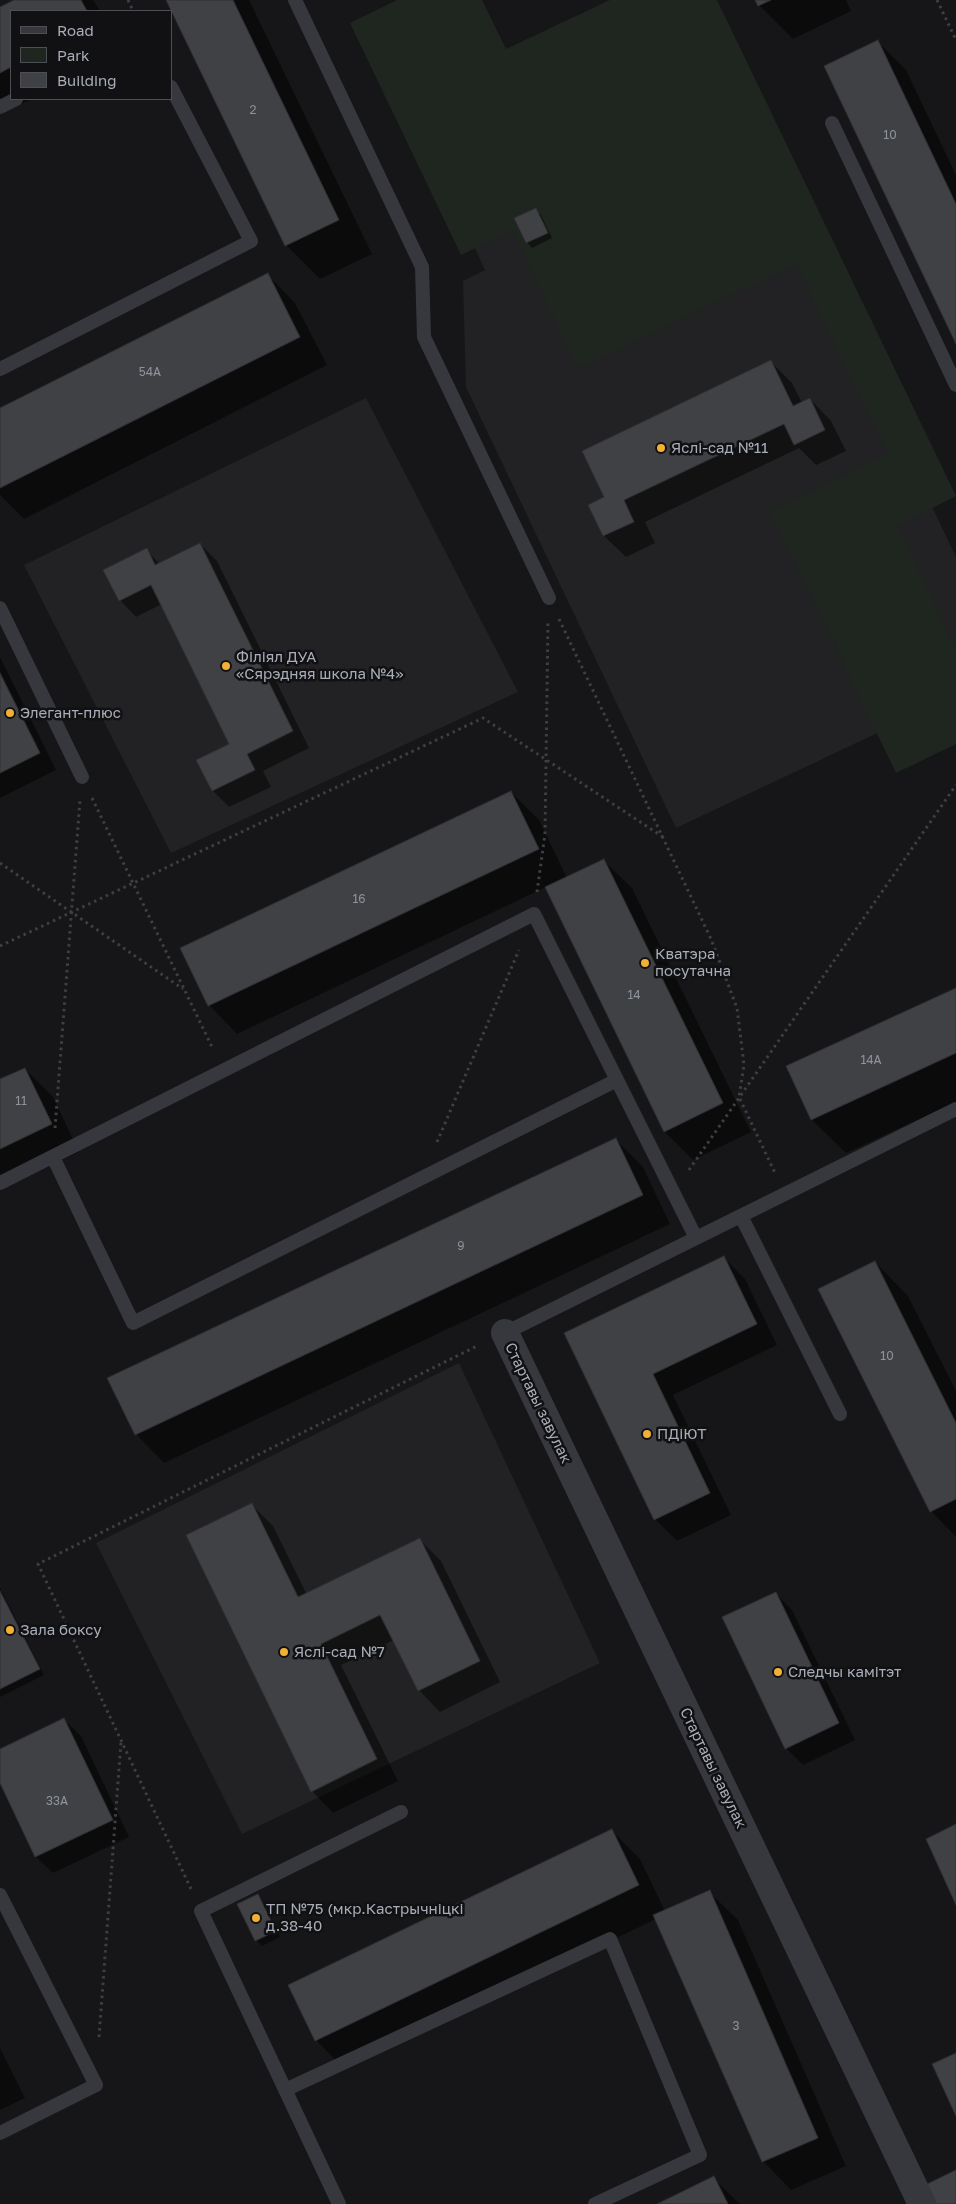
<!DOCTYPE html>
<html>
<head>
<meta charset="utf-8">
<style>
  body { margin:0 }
  #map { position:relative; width:956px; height:2204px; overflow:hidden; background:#161618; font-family:"Golos Text",sans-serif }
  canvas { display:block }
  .legend { position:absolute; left:10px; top:10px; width:162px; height:90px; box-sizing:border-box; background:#111113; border:1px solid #4d4f55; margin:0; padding:6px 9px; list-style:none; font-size:15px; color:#a8adb8 }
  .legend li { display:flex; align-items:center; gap:10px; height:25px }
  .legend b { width:25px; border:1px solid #4d4f55 }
</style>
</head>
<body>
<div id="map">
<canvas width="956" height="2204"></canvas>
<ul class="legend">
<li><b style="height:6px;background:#37383d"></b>Road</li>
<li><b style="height:14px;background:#1e261f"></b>Park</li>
<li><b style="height:14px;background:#404145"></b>Building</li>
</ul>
</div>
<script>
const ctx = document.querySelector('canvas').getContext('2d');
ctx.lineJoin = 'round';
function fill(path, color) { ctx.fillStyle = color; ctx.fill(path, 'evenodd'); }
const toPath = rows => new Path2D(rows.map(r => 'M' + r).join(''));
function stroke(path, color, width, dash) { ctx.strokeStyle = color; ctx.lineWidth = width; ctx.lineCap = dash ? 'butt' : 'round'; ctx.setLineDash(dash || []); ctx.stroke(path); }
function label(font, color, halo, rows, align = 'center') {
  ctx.font = font + ' "Golos Text",sans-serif'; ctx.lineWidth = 5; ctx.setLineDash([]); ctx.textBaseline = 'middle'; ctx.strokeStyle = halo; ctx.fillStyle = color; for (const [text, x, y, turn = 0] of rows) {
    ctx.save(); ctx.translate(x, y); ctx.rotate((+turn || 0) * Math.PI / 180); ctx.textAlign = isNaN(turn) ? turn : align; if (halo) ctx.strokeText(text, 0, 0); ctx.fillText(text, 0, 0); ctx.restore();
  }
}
fill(toPath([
  [758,141,956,557,956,696,676,828,466,387,463,281,485,270,462,220],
  [366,398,518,692,171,853,24,565],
  [459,1363,600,1663,242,1834,96,1543]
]), '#222225');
fill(toPath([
  [397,0,482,0,506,49,610,0,717,0,956,496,897,526,956,649,956,744,896,773,770,511,888,454,796,264,578,368,512,230,461,255,350,23]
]), '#1e261f');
fill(toPath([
  [17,0,93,0,100,11,11,11,11,99,32,99,0,114,0,8],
  [168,0,249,0,372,254,320,279,286,245],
  [757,0,846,0,851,11,793,39,759,5],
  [878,42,906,70,956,175,956,341],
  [535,210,541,215,552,238,532,248,527,242],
  [267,274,295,303,327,365,24,519,0,495,0,409],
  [771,362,792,383,802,403,810,399,831,421,846,451,816,465,799,448,645,522,655,543,626,557,604,536,589,505,606,498],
  [200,544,217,561,309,748,263,771,271,787,229,807,213,791,231,745,162,604,136,617,120,600,146,550,160,564],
  [0,657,56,770,0,798],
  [511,792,539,820,567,878,603,860,632,888,751,1132,693,1160,665,1132,546,887,237,1034,209,1005],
  [956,989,956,1102,846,1153,812,1120,788,1066],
  [25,1069,53,1097,79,1152,0,1190,0,1081],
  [615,1139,643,1167,670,1224,164,1463,136,1434],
  [724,1258,745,1279,777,1345,673,1395,731,1515,677,1541,655,1519,565,1334],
  [875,1262,908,1296,956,1391,956,1537,931,1511],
  [252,1505,273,1526,307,1595,420,1540,441,1561,500,1682,440,1712,419,1690,394,1640,341,1665,398,1781,333,1813,312,1791],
  [0,1588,44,1675,0,1697],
  [775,1593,792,1610,855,1740,803,1765,786,1748],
  [64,1720,81,1736,129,1837,53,1873,36,1857,0,1780,0,1750],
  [612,1831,640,1859,665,1911,709,1892,738,1920,846,2166,791,2190,763,2161,656,1919,344,2069,316,2040,290,1986],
  [258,1896,263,1902,280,1937,262,1946,256,1940],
  [0,2048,25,2098,0,2110],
  [713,2178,740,2204,660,2204]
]), '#0007');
const building = toPath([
  [14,0,81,0,87,11,11,11,11,67,0,73,0,7,14,0],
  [166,0,233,0,339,220,285,246,166,0],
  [755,0,771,0,758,6,755,0],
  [878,40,956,204,956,344,824,66,878,40],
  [536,208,548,233,526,243,514,218,536,208],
  [268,273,300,337,0,488,0,408,268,273],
  [771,360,793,406,810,398,825,430,794,445,784,424,624,500,634,522,603,536,588,505,604,497,582,451,771,360],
  [200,543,293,731,247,754,255,770,212,791,196,760,229,744,151,585,119,601,103,570,147,548,155,565,200,543],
  [0,673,40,753,0,773,0,673],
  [511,791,539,849,208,1006,180,948,511,791],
  [604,859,723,1103,664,1132,545,887,604,859],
  [956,988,956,1053,811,1120,786,1066,956,988],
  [25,1068,52,1124,0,1149,0,1079,25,1068],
  [616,1138,643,1195,135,1435,107,1378,616,1138],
  [724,1256,757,1324,653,1374,710,1493,654,1520,564,1333,724,1256],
  [875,1261,956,1423,956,1499,930,1512,818,1289,875,1261],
  [252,1503,298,1597,420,1538,480,1661,418,1691,380,1615,321,1644,377,1759,311,1792,186,1535,252,1503],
  [0,1591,40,1669,0,1689,0,1591],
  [776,1592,839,1723,785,1749,722,1617,776,1592],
  [64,1718,113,1820,35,1857,0,1783,0,1749,64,1718],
  [956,1824,956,1905,926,1839,956,1824],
  [612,1829,639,1885,315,2041,288,1985,612,1829],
  [710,1890,818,2138,762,2162,653,1915,710,1890],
  [258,1894,276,1931,255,1941,237,1904,258,1894],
  [956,2053,956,2116,932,2064,956,2053],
  [956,2170,956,2204,931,2204,923,2186,956,2170],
  [714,2176,728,2204,657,2204,714,2176]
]);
fill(building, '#404145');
stroke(building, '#303034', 1);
stroke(toPath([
  [128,0,133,11],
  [937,0,956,40],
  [559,619,711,939,737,1008,744,1065,739,1097,775,1173],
  [92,798,213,1049],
  [0,863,183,989],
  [537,892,545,834,548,621],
  [0,946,483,718,663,837],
  [55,1128,80,800],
  [437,1142,519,950],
  [689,1170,956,785],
  [191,1889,38,1564,477,1346],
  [99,2037,121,1742]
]), '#3d3f44', 3, [2.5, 4]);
stroke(toPath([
  [295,0,422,267,424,337,549,598],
  [0,107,16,99],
  [832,123,956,385],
  [0,369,251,241,171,87],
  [0,608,82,777],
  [53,1157,133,1323,617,1080],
  [0,1183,534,914,696,1238],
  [741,1216,840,1414],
  [505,1333,956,1109],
  [0,1895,96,2085,0,2133],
  [285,2090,610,1939,700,2155,595,2204],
  [339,2204,201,1911,401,1812]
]), '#37383d', 14);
stroke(toPath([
  [505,1333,922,2204]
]), '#37383d', 28);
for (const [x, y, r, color] of [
  [661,448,5,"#f2b134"],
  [226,666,5,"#f2b134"],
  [10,713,5,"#f2b134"],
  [645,963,5,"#f2b134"],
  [647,1434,5,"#f2b134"],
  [10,1630,5,"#f2b134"],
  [284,1652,5,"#f2b134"],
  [778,1672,5,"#f2b134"],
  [256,1918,5,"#f2b134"]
]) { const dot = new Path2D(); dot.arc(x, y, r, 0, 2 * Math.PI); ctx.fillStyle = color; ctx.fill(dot); stroke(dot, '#111113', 2); }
label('12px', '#8e929b', null, [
  ["2",253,110],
  ["10",890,135],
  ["54А",150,372],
  ["16",359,899],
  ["14",634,995],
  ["14А",871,1060],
  ["11",21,1101],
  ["9",461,1246],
  ["10",887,1356],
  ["33А",57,1801],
  ["3",736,2026]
]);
label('15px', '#a8adb8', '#111113', [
  ["Яслі-сад №11",671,448],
  ["Філіял ДУА",236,657],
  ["«Сярэдняя школа №4»",236,674],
  ["Элегант-плюс",20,713],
  ["Кватэра",655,954],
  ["посутачна",655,971],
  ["ПДіЮТ",657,1434],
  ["Зала боксу",20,1630],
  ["Яслі-сад №7",294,1652],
  ["Следчы камітэт",788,1672],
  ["ТП №75 (мкр.Кастрычніцкі",266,1909],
  ["д.38-40",266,1926]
], 'left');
label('15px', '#a8adb8', '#111113', [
  ["Стартавы завулак",538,1403,64],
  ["Стартавы завулак",713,1768,64]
]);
</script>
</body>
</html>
